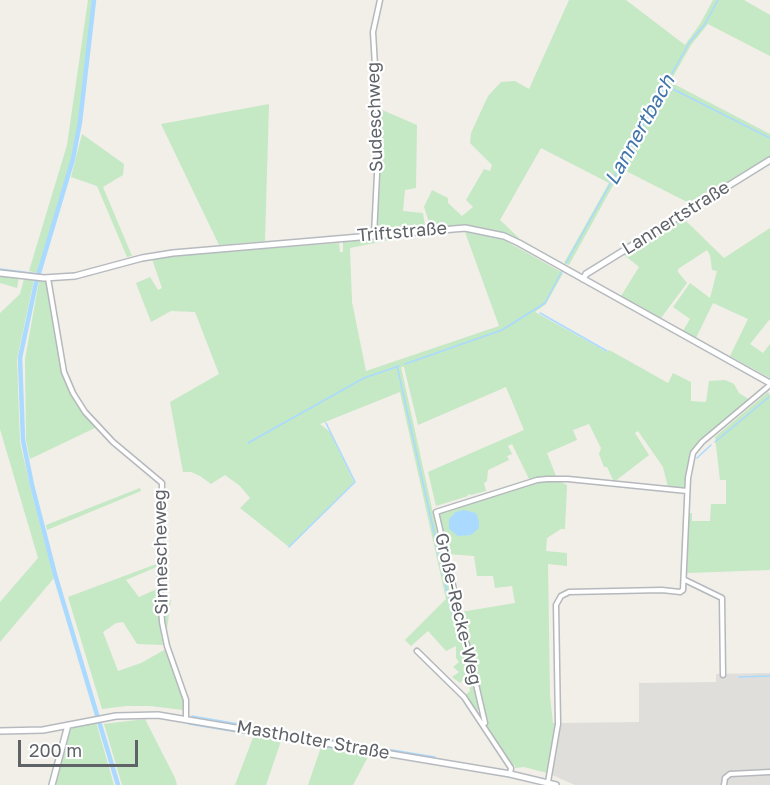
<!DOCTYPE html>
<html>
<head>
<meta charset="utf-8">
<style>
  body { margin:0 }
  #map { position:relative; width:770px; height:785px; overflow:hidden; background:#f1efe8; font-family:"Golos Text",sans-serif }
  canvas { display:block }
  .scale { position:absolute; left:18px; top:740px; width:120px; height:27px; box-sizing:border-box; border:3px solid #5f6368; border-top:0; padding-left:8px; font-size:18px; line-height:21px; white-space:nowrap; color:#5f6368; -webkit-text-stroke:4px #fff; paint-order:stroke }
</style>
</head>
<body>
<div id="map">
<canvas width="770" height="785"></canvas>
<div class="scale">200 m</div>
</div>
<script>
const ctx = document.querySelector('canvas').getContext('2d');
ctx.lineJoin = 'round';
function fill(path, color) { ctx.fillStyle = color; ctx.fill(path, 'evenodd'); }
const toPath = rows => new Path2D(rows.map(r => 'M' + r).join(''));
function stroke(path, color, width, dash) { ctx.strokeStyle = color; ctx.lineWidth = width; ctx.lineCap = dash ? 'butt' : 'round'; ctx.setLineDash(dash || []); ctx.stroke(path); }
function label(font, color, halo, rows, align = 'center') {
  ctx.font = font + ' "Golos Text",sans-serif'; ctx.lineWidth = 4.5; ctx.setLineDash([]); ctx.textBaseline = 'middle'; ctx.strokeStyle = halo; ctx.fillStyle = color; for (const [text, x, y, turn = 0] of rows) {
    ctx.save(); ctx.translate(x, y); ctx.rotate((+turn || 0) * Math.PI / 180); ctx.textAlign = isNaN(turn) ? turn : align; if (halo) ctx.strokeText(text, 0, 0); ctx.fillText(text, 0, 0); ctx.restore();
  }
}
fill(toPath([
  [770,673,770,785,575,785,552,775,560,723,639,722,639,683,716,682,716,674]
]), '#e0deda');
fill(toPath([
  [88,0,93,0,79,122,72,159,37,273,29,271,67,145],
  [569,0,626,0,685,45,700,24,713,0,744,0,770,15,770,56,708,24,691,45,670,82,770,134,770,156,691,204,622,169,569,265,564,263,609,183,541,148,500,220,520,239,489,229,465,226,431,228,424,207,432,190,448,198,448,203,462,216,473,207,466,200,484,169,490,171,492,165,470,143,471,133,488,96,501,82,515,81,529,89],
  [269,104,265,241,219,245,161,124],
  [380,109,417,125,416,188,405,190,403,211,423,213,425,226,379,230,376,228,381,135],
  [82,134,124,164,123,175,103,187,132,256,127,257,97,186,71,177],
  [683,218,724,258,770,228,770,319,750,344,763,353,770,344,770,378,730,356,748,319,713,303,696,338,683,331,690,319,673,307,690,283,710,298,717,271,712,270,710,255,707,250,678,269,678,272,687,283,661,318,621,296,639,267,623,254],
  [465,232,504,240,563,273,546,304,535,312,607,352,609,350,620,356,668,383,673,373,691,382,691,401,706,402,709,381,725,380,734,384,739,393,750,400,692,451,687,467,686,486,681,489,668,487,663,467,638,431,635,433,649,455,614,482,607,467,604,467,599,454,601,448,589,424,573,430,577,440,547,453,556,476,529,479,512,444,508,446,512,454,507,456,509,460,488,470,487,481,484,483,486,491,471,495,468,494,468,496,436,506,428,472,524,430,506,387,418,425,404,367,401,367,456,618,479,709,477,711,465,695,470,691,469,683,464,679,460,683,452,677,459,672,453,667,459,662,456,658,456,646,446,651,428,631,411,646,405,640,446,599,400,392,320,424,330,432,354,482,289,547,240,508,250,498,240,486,225,475,211,484,200,476,191,472,183,472,170,402,219,374,195,312,171,311,151,322,136,283,150,277,158,290,162,288,152,259,173,256,339,243,340,252,343,252,343,242,389,238,389,240,350,248,352,302,366,371,499,326],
  [0,275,19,278,17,288,0,283],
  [24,279,34,280,17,359,20,442,30,486,54,578,0,642,0,602,38,558,0,429,0,313,20,294],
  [39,281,46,281,48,285,63,373,72,394,84,413,97,427,30,459,26,440,25,359],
  [768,392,770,395,770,570,687,573,689,513,692,513,692,521,710,521,711,504,726,504,726,480,720,480,715,437],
  [556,480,567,485,565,529,561,529,547,538,546,551,567,553,567,566,548,564,550,696,553,723,556,723,547,773,524,767,515,768,515,765,511,765,488,729,460,615,461,612,515,603,512,586,495,588,493,576,477,576,474,556,447,554,438,518,442,511,536,482],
  [140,488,141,491,47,530,46,525],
  [159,563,159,566,126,580,139,597,159,588,161,634,163,645,137,644,123,622,116,623,103,632,118,671,141,663,166,649,184,701,183,710,150,706,126,706,102,709,68,597],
  [162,599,171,600,167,629,164,621],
  [145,719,175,778,177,785,122,785,104,724],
  [96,722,114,785,54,785,69,733,72,728],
  [254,735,281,741,266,785,235,785],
  [321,747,369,755,353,785,308,785]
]), '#c5e8c5');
fill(toPath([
  [464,510,476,513,479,522,479,528,471,535,458,536,449,529,449,519,456,512]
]), '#aadaff');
stroke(toPath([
  [668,84,671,88,770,138],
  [566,263,689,43,705,24,718,0],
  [0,269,39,274],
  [540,313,607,351],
  [405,364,502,330,545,303,562,271],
  [397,366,452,613],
  [715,442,769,397],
  [248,443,364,378,399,366],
  [697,458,711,445],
  [289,547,355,482,326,423],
  [739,677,770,676],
  [192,716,268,729],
  [189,724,368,754],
  [272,730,303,735],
  [307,736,435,757]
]), '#aadaff', 1.5);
stroke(toPath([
  [94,0,80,122,73,159,36,283,20,358,23,440,32,485,56,578,118,785]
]), '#aadaff', 4.5);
const street = toPath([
  [374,235,379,134,373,32,380,0],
  [48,278,64,372,73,393,85,412,113,442,162,483,160,588,162,622,167,646,186,700,186,719],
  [685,580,722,598,723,675],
  [417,651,464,697,511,768,510,774],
  [483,724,485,723,436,512,537,480,547,479,568,479,687,491],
  [548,782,558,724,556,605,561,596,569,592,662,590,680,592,683,590,688,478,693,453,702,442,770,385],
  [724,785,725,778,730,774,770,772]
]);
const secondary = toPath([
  [0,273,44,278,75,276,142,258,173,253,465,228,504,236,519,243,770,383],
  [583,279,586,274,770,160],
  [0,731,43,730,116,716,158,715,510,774,556,785],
  [52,785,68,725]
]);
stroke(street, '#b5b8bc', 7);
stroke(secondary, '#b6babf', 8);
stroke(street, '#fff', 4);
stroke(secondary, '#fff', 5);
label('18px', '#5f6368', '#fff', [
  ["Sudeschweg",375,117,-92],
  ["Lannertstraße",676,218,-32],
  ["Triftstraße",402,232,-5],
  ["Sinnescheweg",161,552,-91],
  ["Große-Recke-Weg",458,609,77],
  ["Mastholter Straße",313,740,10]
]);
label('italic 20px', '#4174aa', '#fff', [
  ["Lannertbach",640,130,-61]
]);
</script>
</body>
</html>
